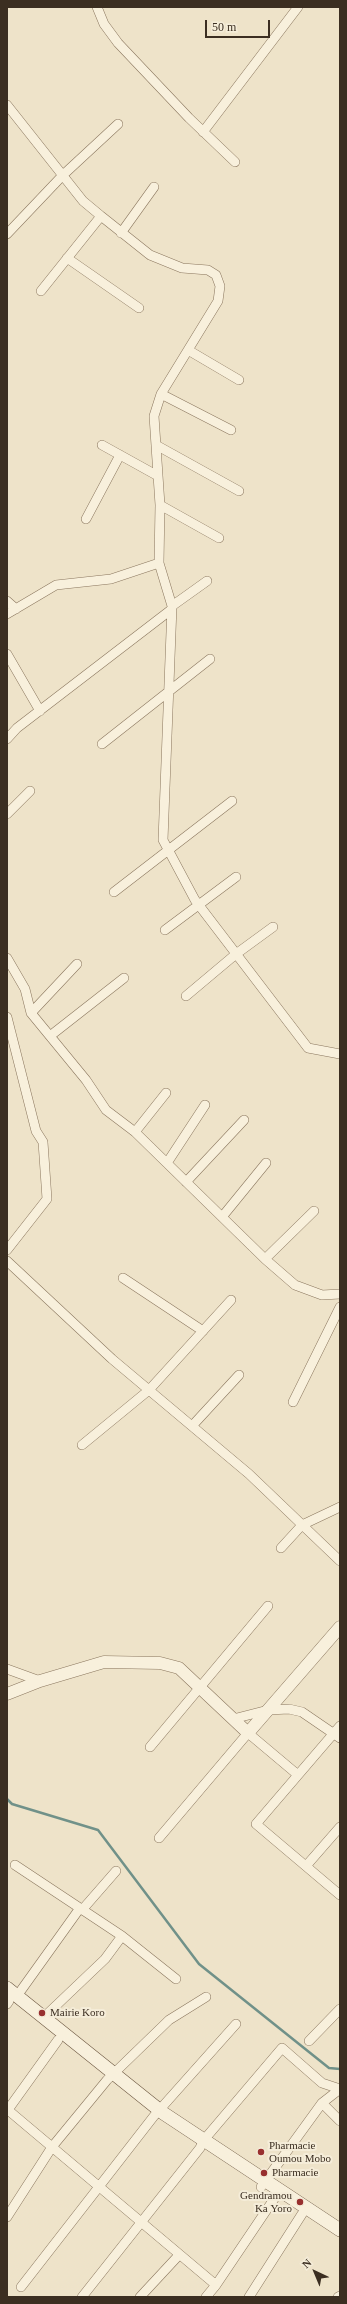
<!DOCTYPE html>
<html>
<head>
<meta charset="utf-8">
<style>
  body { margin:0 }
  #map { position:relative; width:347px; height:2304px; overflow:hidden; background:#eee3c9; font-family:Georgia,serif }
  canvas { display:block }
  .frame { position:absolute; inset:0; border:8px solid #3b2e21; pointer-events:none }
  .north { position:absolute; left:295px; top:2252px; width:40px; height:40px; -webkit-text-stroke:3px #f5edd9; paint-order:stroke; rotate:316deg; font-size:11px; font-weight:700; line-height:16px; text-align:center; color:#3b2e21 }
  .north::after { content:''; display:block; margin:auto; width:14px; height:18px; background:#3b2e21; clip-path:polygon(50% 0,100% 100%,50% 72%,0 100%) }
  .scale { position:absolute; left:205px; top:20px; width:65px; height:18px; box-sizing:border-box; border:2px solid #3b2e21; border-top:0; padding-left:5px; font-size:12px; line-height:14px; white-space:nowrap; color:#3b2e21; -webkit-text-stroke:3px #f5edd9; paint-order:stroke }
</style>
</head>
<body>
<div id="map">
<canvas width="347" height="2304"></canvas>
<div class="frame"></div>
<div class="north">N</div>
<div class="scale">50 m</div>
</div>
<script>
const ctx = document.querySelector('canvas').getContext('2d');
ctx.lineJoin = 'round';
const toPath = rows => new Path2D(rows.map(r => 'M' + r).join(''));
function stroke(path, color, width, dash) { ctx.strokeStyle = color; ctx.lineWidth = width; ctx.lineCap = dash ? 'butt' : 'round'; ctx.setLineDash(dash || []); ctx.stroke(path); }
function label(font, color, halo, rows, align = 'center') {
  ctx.font = font + ' Georgia,serif'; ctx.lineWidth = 4; ctx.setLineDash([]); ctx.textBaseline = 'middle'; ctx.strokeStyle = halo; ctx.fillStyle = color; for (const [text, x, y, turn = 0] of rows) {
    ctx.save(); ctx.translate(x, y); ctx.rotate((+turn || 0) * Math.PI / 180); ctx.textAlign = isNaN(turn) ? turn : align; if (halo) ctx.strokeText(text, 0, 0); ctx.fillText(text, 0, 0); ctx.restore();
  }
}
stroke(toPath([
  [7,1799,12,1804,98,1830,199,1964,329,2068,340,2069]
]), '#709189', 2.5);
const minor = toPath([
  [97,7,104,24,118,43,189,118,235,162],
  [7,105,83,201,101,216,150,255,182,268,208,270,216,275,220,286,218,301,161,394,154,416,160,505,159,563,172,606,163,840,195,900,308,1048,340,1054],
  [203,132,298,7],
  [121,233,154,187],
  [7,234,63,175,118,124],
  [67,258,139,308],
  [41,291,101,216],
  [188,350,239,380],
  [161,394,231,430],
  [102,445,158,476],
  [156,445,239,491],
  [160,505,219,538],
  [86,519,120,455],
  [7,601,16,609],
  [172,606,207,581],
  [7,614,56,585,111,579,159,563],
  [7,654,40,711],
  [7,739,17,728,172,609],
  [102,744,210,659],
  [7,814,30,791],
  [114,892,232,801],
  [165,930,236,877],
  [7,958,25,989,31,1013,86,1080,106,1110,135,1132,265,1259,295,1285,322,1295,340,1294],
  [186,996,236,954,273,927],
  [31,1013,77,964],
  [7,1017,36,1131,43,1142,47,1199,7,1250],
  [50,1036,124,978],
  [135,1132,166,1093],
  [167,1163,205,1105],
  [186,1182,244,1120],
  [222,1217,266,1163],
  [265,1259,314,1211],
  [7,1261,112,1359,249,1474,340,1561],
  [123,1278,203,1331],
  [293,1402,340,1307],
  [192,1426,239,1375],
  [82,1445,149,1390,231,1300],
  [281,1548,302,1525,340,1507],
  [7,1669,40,1681],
  [233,1719,268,1710,289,1709,302,1712,340,1738],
  [340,1726,256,1824,340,1895],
  [150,1747,268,1606],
  [159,1838,248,1733,298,1775],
  [15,1865,122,1936,176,1979],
  [306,1866,340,1827],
  [82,1910,116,1871],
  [17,1996,80,1908],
  [7,2004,9,2001],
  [43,2018,105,1959,122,1936],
  [309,2041,340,2009],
  [322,2103,340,2121],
  [8,2110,216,2285],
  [7,2111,58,2040],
  [261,2187,322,2103,340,2089],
  [7,2217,52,2147,107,2080,169,2020,206,1997],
  [21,2287,154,2116,236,2024],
  [82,2297,200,2148,203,2141,282,2048,322,2083,340,2089],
  [140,2297,179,2255],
  [206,2297,216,2285,276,2196],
  [249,2297,302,2214],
  [338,2297,340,2296]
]);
const tertiary = toPath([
  [7,1694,40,1681,104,1662,160,1663,179,1668,248,1733,340,1627]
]);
const secondary = toPath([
  [7,1988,163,2113,340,2230]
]);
stroke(minor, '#8a765e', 10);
stroke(tertiary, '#8a765e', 13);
stroke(secondary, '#6c5741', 14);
stroke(minor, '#f8f0dc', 9);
stroke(tertiary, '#f8f0dc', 12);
stroke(secondary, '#f8f0dc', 13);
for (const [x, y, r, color] of [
  [42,2013,4,"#98302f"],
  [261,2152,4,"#98302f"],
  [264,2173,4,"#98302f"],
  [300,2202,4,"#98302f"]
]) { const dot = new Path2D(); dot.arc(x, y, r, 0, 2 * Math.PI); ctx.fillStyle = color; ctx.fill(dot); stroke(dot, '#f5edd9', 1.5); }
label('11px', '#3b2e21', '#f5edd9', [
  ["Mairie Koro",50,2013],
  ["Pharmacie",269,2146],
  ["Oumou Mobo",269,2159],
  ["Pharmacie",272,2173],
  ["Gendramou",292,2196,"right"],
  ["Ka Yoro",292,2209,"right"]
], 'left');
</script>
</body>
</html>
